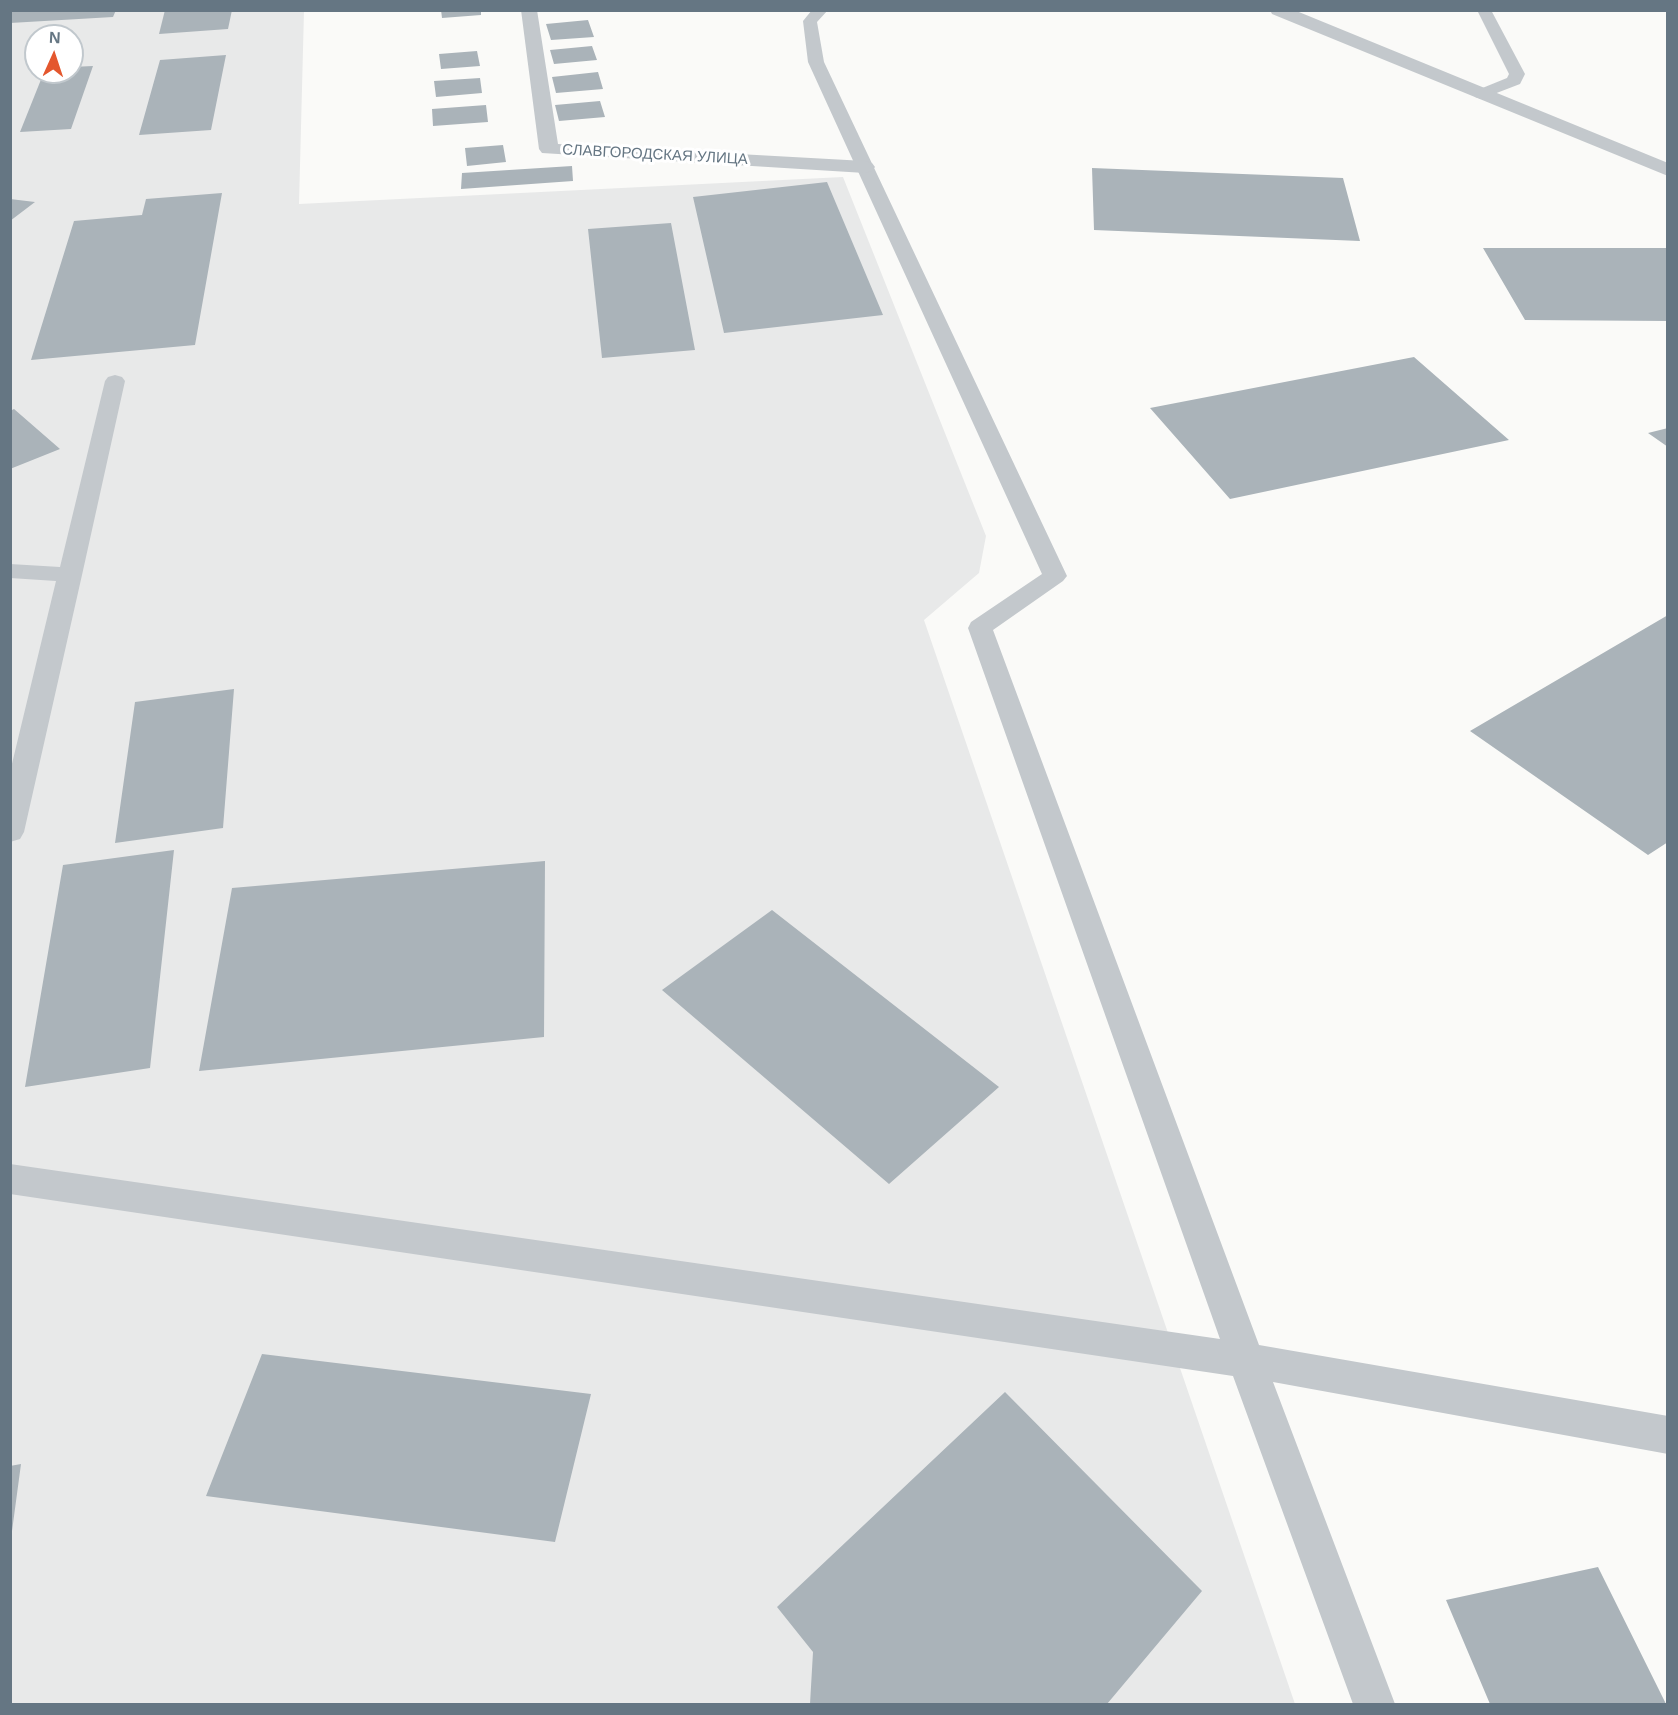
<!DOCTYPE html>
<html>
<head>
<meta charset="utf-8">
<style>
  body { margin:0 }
  #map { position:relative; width:1678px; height:1715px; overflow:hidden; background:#fafaf8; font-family:Arial,sans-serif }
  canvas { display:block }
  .frame { position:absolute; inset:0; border:12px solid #657683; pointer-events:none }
  .north { position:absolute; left:24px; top:24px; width:60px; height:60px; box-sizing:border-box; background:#fff; border:2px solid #c1c8cd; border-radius:50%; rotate:3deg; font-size:16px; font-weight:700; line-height:24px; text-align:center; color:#657683 }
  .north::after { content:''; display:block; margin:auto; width:21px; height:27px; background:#e4572e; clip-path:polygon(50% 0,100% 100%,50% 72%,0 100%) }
</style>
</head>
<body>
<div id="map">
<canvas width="1678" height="1715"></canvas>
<div class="frame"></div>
<div class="north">N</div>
</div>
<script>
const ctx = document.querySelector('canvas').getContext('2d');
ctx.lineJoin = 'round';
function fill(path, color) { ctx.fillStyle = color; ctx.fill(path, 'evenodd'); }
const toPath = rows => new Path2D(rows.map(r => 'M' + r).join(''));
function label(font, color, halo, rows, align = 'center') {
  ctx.font = font + ' Arial,sans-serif'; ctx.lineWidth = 6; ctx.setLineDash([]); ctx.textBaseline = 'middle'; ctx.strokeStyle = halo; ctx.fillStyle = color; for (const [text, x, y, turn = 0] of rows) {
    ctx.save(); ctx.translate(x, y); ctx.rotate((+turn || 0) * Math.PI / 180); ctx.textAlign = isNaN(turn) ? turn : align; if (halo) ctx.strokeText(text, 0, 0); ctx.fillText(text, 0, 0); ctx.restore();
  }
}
fill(toPath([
  [11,11,304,11,299,204,843,177,986,536,979,573,924,620,1295,1704,11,1704],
  [36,36,72,36,72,72,36,72]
]), '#e8e9e9');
fill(toPath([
  [10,10,116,10,113,17,10,23],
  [165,10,232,10,228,29,159,34],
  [441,10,481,10,481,15,442,18],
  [588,20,594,37,551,40,546,24],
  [592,46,597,60,554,64,550,50],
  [477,51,480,66,441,69,439,54],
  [226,55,211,130,139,135,160,60],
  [93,66,71,129,20,132,44,72,72,72,72,67],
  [598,72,603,89,556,93,552,77],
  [480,78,482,93,436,97,434,81],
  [600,101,605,117,559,121,555,105],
  [486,105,488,122,433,126,432,109],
  [503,145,506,162,467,166,465,148],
  [572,166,573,181,461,189,462,173],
  [1092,168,1343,178,1360,241,1094,230],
  [827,182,883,315,724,333,693,197],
  [222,193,195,345,31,360,74,221,142,215,146,199],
  [10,199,35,202,10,221],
  [671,223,695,350,602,358,588,229],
  [1483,248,1668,248,1668,321,1525,320],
  [1414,357,1509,440,1230,499,1150,408],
  [14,409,60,449,10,469,10,411],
  [1668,428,1668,447,1648,433],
  [1668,615,1668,842,1648,855,1470,731],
  [234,689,223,828,115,843,135,702],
  [174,850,150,1068,25,1087,63,865],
  [545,861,544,1037,199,1071,232,888],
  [772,910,999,1087,889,1184,662,990],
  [262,1354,591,1394,555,1542,206,1496],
  [1005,1392,1202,1591,1107,1704,810,1704,813,1652,777,1607],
  [21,1464,12,1531,10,1531,10,1466],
  [1598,1567,1666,1704,1490,1704,1446,1600]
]), '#aab3b9');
fill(toPath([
  [812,10,828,10,817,22,824,62,1067,576,1063,581,993,630,1259,1345,1668,1416,1668,1454,1273,1382,1395,1704,1353,1704,1233,1376,10,1194,10,1164,1220,1339,968,628,971,622,1042,574,808,62,803,21,812,10],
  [1477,10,1491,10,1525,74,1520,84,1481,99,1475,97,1473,94,1475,91,1507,78,1509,74,1477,10],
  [115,375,122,377,125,381,82,575,24,832,20,839,10,842,10,772,56,581,10,578,10,564,60,567,105,381,108,377,115,375]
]), '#c3c8cc');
fill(toPath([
  [521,10,537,10,558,144,865,161,872,163,875,167,872,171,865,173,542,153,539,149,521,10],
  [1270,10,1294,10,1668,163,1668,176,1272,14,1270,10]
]), '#c3c8cc');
label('15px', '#657683', '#fff', [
  ["СЛАВГОРОДСКАЯ УЛИЦА",655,155,3]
]);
</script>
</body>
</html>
